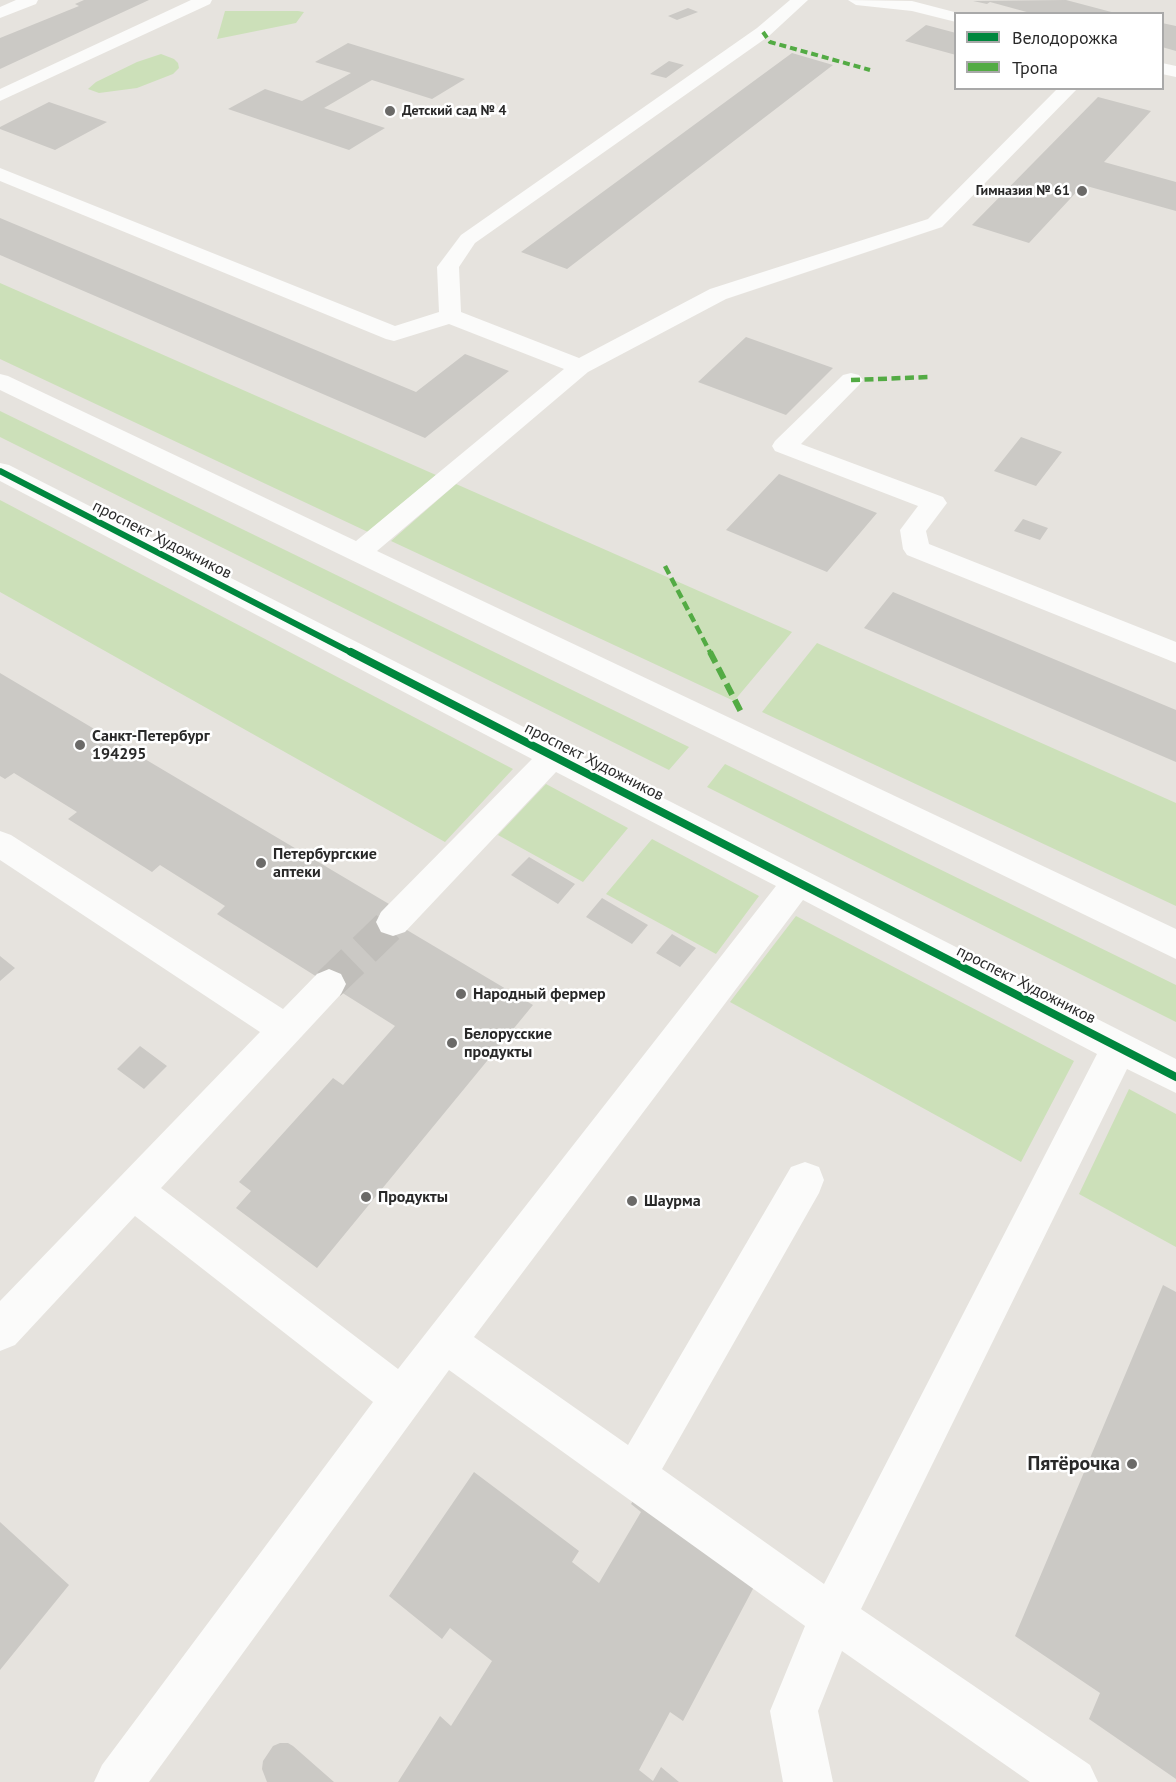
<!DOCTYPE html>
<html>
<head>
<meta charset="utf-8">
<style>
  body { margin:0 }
  #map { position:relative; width:1176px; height:1782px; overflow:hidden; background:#e6e3de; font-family:"PT Sans",sans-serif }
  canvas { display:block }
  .legend { position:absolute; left:954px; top:12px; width:210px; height:78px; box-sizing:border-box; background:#fff; border:2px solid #a9a9a9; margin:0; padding:8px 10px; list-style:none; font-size:18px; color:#292929 }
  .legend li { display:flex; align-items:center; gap:12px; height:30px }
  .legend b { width:30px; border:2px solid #a9a9a9 }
</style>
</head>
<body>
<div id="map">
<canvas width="1176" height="1782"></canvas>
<ul class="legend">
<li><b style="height:8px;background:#00873e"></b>Велодорожка</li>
<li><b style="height:8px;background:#53ab44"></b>Тропа</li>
</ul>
</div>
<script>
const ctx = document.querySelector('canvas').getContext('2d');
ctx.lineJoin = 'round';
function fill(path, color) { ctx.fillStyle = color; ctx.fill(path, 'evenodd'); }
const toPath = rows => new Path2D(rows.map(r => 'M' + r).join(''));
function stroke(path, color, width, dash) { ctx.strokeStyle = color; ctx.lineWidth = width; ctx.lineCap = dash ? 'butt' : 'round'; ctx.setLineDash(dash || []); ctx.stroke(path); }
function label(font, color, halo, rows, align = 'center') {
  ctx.font = font + ' "PT Sans",sans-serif'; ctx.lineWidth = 5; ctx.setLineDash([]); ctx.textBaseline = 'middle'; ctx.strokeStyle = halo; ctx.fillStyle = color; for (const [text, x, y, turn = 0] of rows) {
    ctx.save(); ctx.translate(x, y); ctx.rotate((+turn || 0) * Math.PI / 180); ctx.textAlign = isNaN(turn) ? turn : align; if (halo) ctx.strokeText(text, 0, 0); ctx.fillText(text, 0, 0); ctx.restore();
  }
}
fill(toPath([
  [225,11,298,11,304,12,296,23,217,39],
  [161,54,174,59,178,63,179,68,173,74,137,88,99,93,88,89,96,82,137,62],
  [0,283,436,475,368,532,0,359],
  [0,411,689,747,669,770,0,437],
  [456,484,792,632,734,701,391,541],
  [0,500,513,769,445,842,0,592],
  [817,643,1176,803,1176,906,762,712],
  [725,764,1176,985,1176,1022,707,787],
  [546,784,628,828,583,882,498,835],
  [652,839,759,896,716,954,606,894],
  [796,916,1074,1061,1021,1162,730,1002],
  [1129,1089,1176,1114,1176,1247,1079,1194]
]), '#cce0b9');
fill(toPath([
  [84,0,149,0,0,69,0,38,79,6,75,4],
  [1066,0,1119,14,1034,14,990,2,987,4,973,1],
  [688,8,698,12,677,20,668,16],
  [1162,23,1176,26,1176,51,1162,47],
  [926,25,956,33,956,55,905,41],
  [348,43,465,79,432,99,372,80,324,108,385,128,349,150,228,109,265,89,302,101,351,73,315,62],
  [792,53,833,65,567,269,521,252],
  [669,61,684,65,666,78,650,74],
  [1098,97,1151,111,1104,162,1176,182,1176,211,1083,185,1029,243,972,225],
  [49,102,107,122,55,150,0,129,0,127],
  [0,218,416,392,465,354,509,371,425,438,0,255],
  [746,337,833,368,786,415,698,382],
  [1021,437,1062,452,1036,486,994,471],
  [779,474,877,513,827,572,726,530],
  [1023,519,1048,528,1040,540,1014,531],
  [893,592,1176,710,1176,762,864,628],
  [0,673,389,904,380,914,533,1005,317,1268,236,1208,251,1191,239,1182,333,1078,343,1085,395,1026,217,914,225,906,160,865,152,872,68,819,77,812,14,773,5,779,0,776],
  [529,857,575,884,558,904,511,875],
  [602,898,648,925,632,944,586,917],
  [672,934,696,948,680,967,656,953],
  [0,956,15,968,0,981],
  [140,1046,167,1066,144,1089,117,1069],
  [1163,1285,1176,1292,1176,1779,1089,1719,1100,1693,1015,1636],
  [474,1472,579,1551,572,1562,599,1583,641,1512,631,1504,635,1498,755,1585,683,1721,670,1712,639,1770,653,1781,661,1767,679,1782,398,1782,440,1716,451,1726,492,1661,450,1628,442,1639,389,1596],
  [0,1522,69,1585,0,1670],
  [280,1743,288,1743,293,1746,334,1782,267,1782,262,1769,263,1761,273,1746]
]), '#cbc9c5');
stroke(toPath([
  [329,984,393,922]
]), '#c0beba', 33, [33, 16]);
fill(toPath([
  [16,0,38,0,36,4,0,18,0,7,16,0],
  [191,0,212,0,210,4,0,101,0,89,191,0],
  [790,0,808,0,769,36,475,243,459,267,461,312,579,358,710,289,928,219,1058,88,1078,88,942,227,726,299,588,372,377,551,1176,929,1176,959,0,390,0,374,8,376,356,541,564,369,449,324,394,341,386,339,0,181,0,168,395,326,439,312,437,267,461,235,757,28,790,0],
  [848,0,912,1,962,14,956,14,956,22,912,11,856,5,848,0],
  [1162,63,1176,66,1176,77,1162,74,1162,63],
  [851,373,859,375,863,380,859,385,801,444,943,497,947,503,926,531,929,544,1176,642,1176,663,907,555,903,549,900,530,918,506,775,451,772,446,775,441,843,375,851,373],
  [0,463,9,465,1176,1059,1176,1093,1127,1069,861,1609,1090,1765,1098,1782,1030,1782,842,1651,818,1711,833,1782,783,1782,770,1711,805,1626,449,1370,149,1782,94,1782,102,1765,373,1402,135,1216,15,1345,0,1351,0,1301,260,1032,0,860,0,831,11,835,283,1009,317,974,329,969,341,974,346,984,341,994,161,1188,398,1369,776,886,556,772,405,932,393,936,381,932,376,922,381,912,532,759,0,481,0,463],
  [803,900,1097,1054,824,1584,662,1469,819,1193,824,1180,819,1167,805,1162,791,1167,628,1445,474,1337,803,900]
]), '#fbfbfa');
stroke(toPath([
  [763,32,770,42,870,70]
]), '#53ab44', 4, [7, 4]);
stroke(toPath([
  [851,380,930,377],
  [665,566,711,654]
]), '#53ab44', 4.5, [9, 4.5]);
stroke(toPath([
  [710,652,741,712]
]), '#53ab44', 6, [12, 6]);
stroke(toPath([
  [0,471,354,654]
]), '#00873e', 6);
stroke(toPath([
  [351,652,1176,1077]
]), '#00873e', 8);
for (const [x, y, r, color] of [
  [390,111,6,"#6b6a68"],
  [1082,191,6,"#6b6a68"],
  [80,745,6,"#6b6a68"],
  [261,863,6,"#6b6a68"],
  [461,994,6,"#6b6a68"],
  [452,1043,6,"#6b6a68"],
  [366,1197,6,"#6b6a68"],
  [632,1201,6,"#6b6a68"],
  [1132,1464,6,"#6b6a68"]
]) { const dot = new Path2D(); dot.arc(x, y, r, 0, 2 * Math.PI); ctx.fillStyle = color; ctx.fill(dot); stroke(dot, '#fff', 2); }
label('bold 14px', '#292929', '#fff', [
  ["Детский сад № 4",402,111],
  ["Гимназия № 61",1070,191,"right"]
], 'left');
label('16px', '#292929', '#fff', [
  ["проспект Художников",162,540,27],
  ["проспект Художников",594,762,27],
  ["проспект Художников",1026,985,27]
]);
label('bold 16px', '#292929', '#fff', [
  ["Санкт-Петербург",92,736],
  ["194295",92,754],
  ["Петербургские",273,854],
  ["аптеки",273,872],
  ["Народный фермер",473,994],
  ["Белорусские",464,1034],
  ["продукты",464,1052],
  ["Продукты",378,1197],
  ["Шаурма",644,1201]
], 'left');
label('bold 20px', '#292929', '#fff', [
  ["Пятёрочка",1120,1464]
], 'right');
</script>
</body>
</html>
